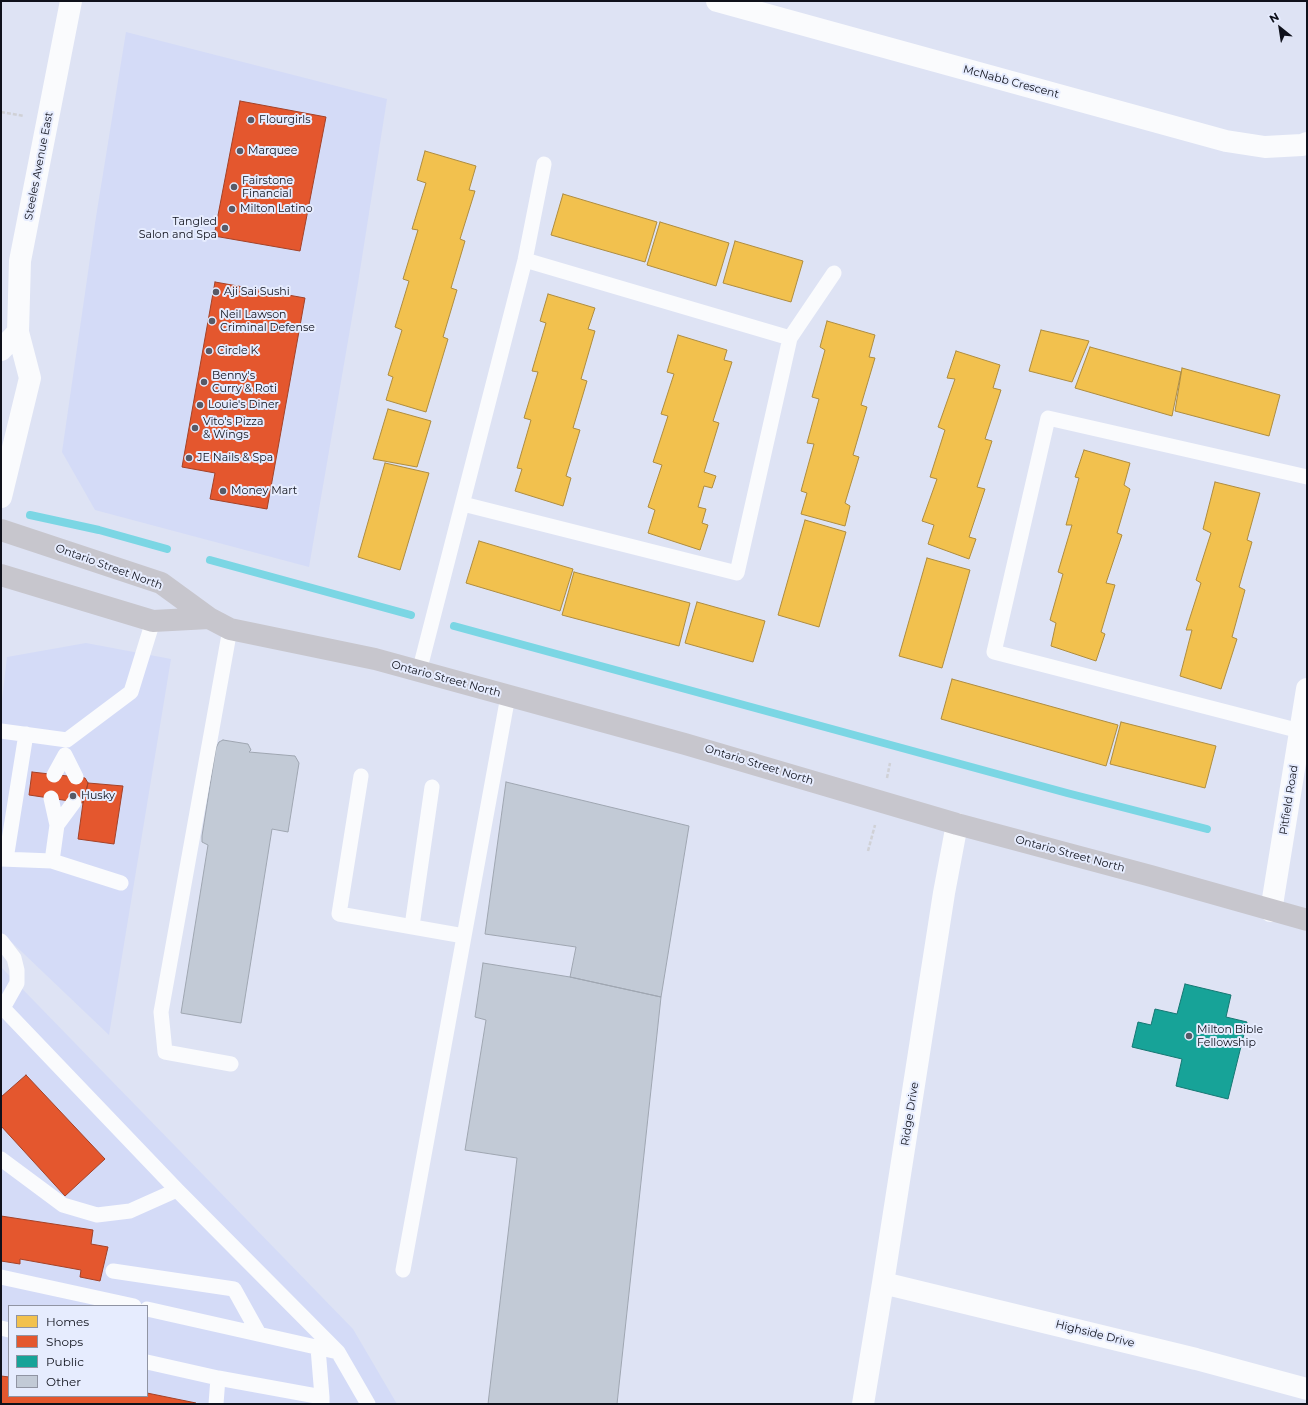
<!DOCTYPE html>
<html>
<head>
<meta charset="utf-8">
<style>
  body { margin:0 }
  #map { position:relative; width:1308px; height:1405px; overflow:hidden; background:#dee3f4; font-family:Montserrat,sans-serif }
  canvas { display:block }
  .frame { position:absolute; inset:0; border:2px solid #0f111b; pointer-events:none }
  .legend { position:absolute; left:8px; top:1305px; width:140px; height:92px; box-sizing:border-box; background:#e6ecfe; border:1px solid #9094a3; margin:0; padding:5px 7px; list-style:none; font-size:12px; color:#0f111b }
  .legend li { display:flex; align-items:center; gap:8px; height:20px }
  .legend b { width:20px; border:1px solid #9094a3 }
  .north { position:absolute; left:1260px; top:8px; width:40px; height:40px; -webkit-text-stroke:3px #e6ecfe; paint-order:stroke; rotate:330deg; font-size:11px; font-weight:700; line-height:16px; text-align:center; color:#0f111b }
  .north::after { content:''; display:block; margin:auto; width:14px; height:18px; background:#0f111b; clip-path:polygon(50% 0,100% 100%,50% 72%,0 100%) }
</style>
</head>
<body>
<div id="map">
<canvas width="1308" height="1405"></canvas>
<div class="frame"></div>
<ul class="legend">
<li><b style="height:11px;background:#f2c14e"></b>Homes</li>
<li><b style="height:11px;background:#e4572e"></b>Shops</li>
<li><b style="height:11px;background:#17a398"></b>Public</li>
<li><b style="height:11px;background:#c2cad6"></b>Other</li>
</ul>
<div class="north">N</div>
</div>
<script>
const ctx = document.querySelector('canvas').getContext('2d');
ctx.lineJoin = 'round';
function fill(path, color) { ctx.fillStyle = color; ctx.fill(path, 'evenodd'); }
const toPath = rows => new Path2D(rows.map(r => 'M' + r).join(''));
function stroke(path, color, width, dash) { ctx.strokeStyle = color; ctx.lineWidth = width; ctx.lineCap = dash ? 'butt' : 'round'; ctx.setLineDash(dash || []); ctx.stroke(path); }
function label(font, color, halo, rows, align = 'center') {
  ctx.font = font + ' Montserrat,sans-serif'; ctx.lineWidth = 4; ctx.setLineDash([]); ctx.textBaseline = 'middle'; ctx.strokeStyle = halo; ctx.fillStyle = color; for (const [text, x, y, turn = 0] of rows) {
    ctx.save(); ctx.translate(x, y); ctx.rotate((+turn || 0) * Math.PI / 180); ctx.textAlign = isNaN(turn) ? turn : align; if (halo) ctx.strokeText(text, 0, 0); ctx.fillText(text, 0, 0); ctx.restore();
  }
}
fill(toPath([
  [126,32,387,99,358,283,309,567,95,510,62,452,96,217],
  [86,643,171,659,109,1035,1,932,1,709,7,657],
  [1,967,353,1329,397,1404,1,1404],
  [9,1306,147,1306,147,1396,9,1396]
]), '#d4dbf7');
const homes = toPath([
  [425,151,476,166,469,190,475,191,460,239,465,241,451,288,457,290,443,337,448,339,426,412,386,400,393,377,388,375,402,330,395,327,409,281,403,279,418,230,412,229,426,183,417,180,425,151],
  [563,194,657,222,645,262,551,235,563,194],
  [660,222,729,243,716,286,647,265,660,222],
  [735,241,803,261,791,302,723,283,735,241],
  [548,294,595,308,588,329,595,331,581,379,587,381,573,428,580,430,566,476,571,478,563,506,515,491,522,469,517,468,531,420,524,418,538,372,532,371,546,323,540,321,548,294],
  [827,321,875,335,869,357,875,358,861,405,867,407,853,455,859,457,845,503,850,506,845,526,801,514,807,493,801,491,814,444,807,443,819,399,812,397,825,350,820,347,827,321],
  [1041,330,1089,341,1072,382,1029,371,1041,330],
  [678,335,727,350,724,360,732,362,713,421,719,423,704,472,716,476,712,488,704,486,698,507,706,509,702,523,708,525,700,550,648,533,655,510,648,507,662,465,653,462,668,416,661,414,674,374,667,372,678,335],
  [1090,347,1181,372,1172,416,1075,388,1090,347],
  [956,351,1000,365,993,388,1001,390,985,439,992,441,977,487,985,489,969,537,976,539,969,559,928,544,934,525,922,521,937,479,930,477,945,430,938,427,955,379,947,378,956,351],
  [1182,368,1280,395,1269,436,1175,411,1182,368],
  [388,409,431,421,417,467,373,459,388,409],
  [1084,450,1130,463,1124,485,1130,489,1117,533,1122,535,1106,583,1115,585,1101,632,1105,634,1096,661,1051,646,1056,623,1050,620,1063,574,1058,572,1072,525,1066,525,1079,478,1075,477,1084,450],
  [385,463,429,473,400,570,358,557,385,463],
  [1215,482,1260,493,1247,540,1252,542,1239,587,1245,590,1232,637,1237,639,1221,689,1180,676,1192,630,1186,630,1201,583,1196,580,1211,533,1203,529,1215,482],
  [805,520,846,532,819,627,778,615,805,520],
  [479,541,573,569,560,611,466,583,479,541],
  [927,558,970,570,942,668,899,656,927,558],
  [574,572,690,603,679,646,562,615,574,572],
  [697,602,765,621,753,662,685,643,697,602],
  [952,679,1118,725,1106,766,941,719,952,679],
  [1121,722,1216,746,1205,788,1110,764,1121,722]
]);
fill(homes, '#f2c14e');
stroke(homes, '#ae8c3f', 1);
const shops = toPath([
  [240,101,326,117,300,251,214,236,240,101],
  [215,282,305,298,267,509,210,499,215,473,182,467,215,282],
  [32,772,85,778,88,783,83,803,29,795,32,772],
  [88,783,123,786,114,844,78,839,83,803,88,783],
  [26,1075,105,1159,65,1196,1,1126,1,1097,26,1075],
  [1,1216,93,1230,91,1244,108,1247,100,1281,80,1277,81,1270,20,1259,20,1264,1,1261,1,1216],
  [1,1376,9,1377,9,1396,147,1396,147,1393,196,1403,195,1404,1,1404,1,1376]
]);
fill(shops, '#e4572e');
stroke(shops, '#a44228', 1);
const public = toPath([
  [1185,984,1231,995,1226,1017,1247,1022,1228,1099,1176,1086,1182,1059,1132,1047,1138,1022,1151,1025,1155,1009,1177,1014,1185,984]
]);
fill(public, '#17a398');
stroke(public, '#157772', 1);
stroke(toPath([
  [30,515,99,530,167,549],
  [210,560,411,615],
  [454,626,1067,793,1207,829]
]), '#7bd6e4', 8);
const building = toPath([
  [223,740,248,744,251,750,249,752,295,756,299,763,288,832,272,829,241,1023,181,1013,208,845,202,842,202,836,216,748,219,742,223,740],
  [506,782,689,826,661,997,570,977,576,947,485,934,506,782],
  [483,963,570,977,661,997,617,1404,488,1404,517,1158,465,1150,486,1020,475,1017,483,963]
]);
fill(building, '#c2cad6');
stroke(building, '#9fa6b1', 1);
stroke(toPath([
  [1,112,24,116],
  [887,778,890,763],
  [868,851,875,825]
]), '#d0d1d6', 2.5, [4, 2]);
stroke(toPath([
  [525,260,790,338],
  [463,504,737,573,790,338,834,273],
  [230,629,161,1012,165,1052,231,1064],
  [419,672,525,260,544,164],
  [1,731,67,740,131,692,153,621],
  [1300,731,994,652,1048,418,1307,477],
  [54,775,65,755,76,777],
  [361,776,339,914,464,936],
  [51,798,57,825],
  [1,859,52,861,57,825,74,802],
  [6,859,26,734],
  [52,861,121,883],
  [412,926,432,787],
  [1,941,14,958,17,970,17,983,3,1008],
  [1,1006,177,1190,338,1352,368,1404],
  [1,1159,63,1205,97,1215,130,1211,177,1190],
  [403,1270,508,696],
  [113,1271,234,1289,259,1334],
  [1,1277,134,1306],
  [147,1309,338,1352],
  [1,1328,9,1330],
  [318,1348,322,1397],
  [147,1362,218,1378,322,1397,322,1404],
  [216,1404,218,1378]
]), '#fafbfd', 15);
stroke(toPath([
  [717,1,1226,141,1265,147,1302,145,1307,143],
  [1271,911,1307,689],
  [883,1283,1196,1359,1307,1389],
  [863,1404,883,1283,944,893,957,824]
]), '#fafbfd', 22);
stroke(toPath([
  [1,350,18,332],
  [1,497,30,378,18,332,20,261,71,1]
]), '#fafbfd', 22);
stroke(toPath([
  [1,530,161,583,209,618,230,629,375,659,685,744,957,824,1151,876,1307,920],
  [1,575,153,621,209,618]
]), '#c7c6cd', 22);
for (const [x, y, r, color] of [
  [251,120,4,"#575a67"],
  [240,151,4,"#575a67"],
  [234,187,4,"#575a67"],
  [232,209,4,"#575a67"],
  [225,228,4,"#575a67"],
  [216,292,4,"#575a67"],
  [212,321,4,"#575a67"],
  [209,351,4,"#575a67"],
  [204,382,4,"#575a67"],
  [200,405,4,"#575a67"],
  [195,428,4,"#575a67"],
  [189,458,4,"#575a67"],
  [223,491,4,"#575a67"],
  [73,796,4,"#575a67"],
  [1189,1036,4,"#575a67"]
]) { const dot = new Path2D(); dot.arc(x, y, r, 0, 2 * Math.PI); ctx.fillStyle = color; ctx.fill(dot); stroke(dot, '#e6ecfe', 1.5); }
label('11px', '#0f111b', '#e6ecfe', [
  ["McNabb Crescent",1011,82,15],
  ["Steeles Avenue East",39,166,-79],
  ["Ontario Street North",109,567,20],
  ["Ontario Street North",446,679,15],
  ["Ontario Street North",759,765,17],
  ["Pitfield Road",1289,800,-81],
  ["Ontario Street North",1070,854,15],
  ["Ridge Drive",910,1114,-81],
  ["Highside Drive",1095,1334,14]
]);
label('11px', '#0f111b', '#e6ecfe', [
  ["Flourgirls",259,120],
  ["Marquee",248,151],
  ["Fairstone",242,181],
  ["Financial",242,194],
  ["Milton Latino",240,209],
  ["Tangled",217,222,"right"],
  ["Salon and Spa",217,235,"right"],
  ["Aji Sai Sushi",224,292],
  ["Neil Lawson",220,315],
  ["Criminal Defense",220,328],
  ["Circle K",217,351],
  ["Benny's",212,376],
  ["Curry & Roti",212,389],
  ["Louie's Diner",208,405],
  ["Vito's Pizza",203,422],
  ["& Wings",203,435],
  ["JE Nails & Spa",197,458],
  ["Money Mart",231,491],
  ["Husky",81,796],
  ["Milton Bible",1197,1030],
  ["Fellowship",1197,1043]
], 'left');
</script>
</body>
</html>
